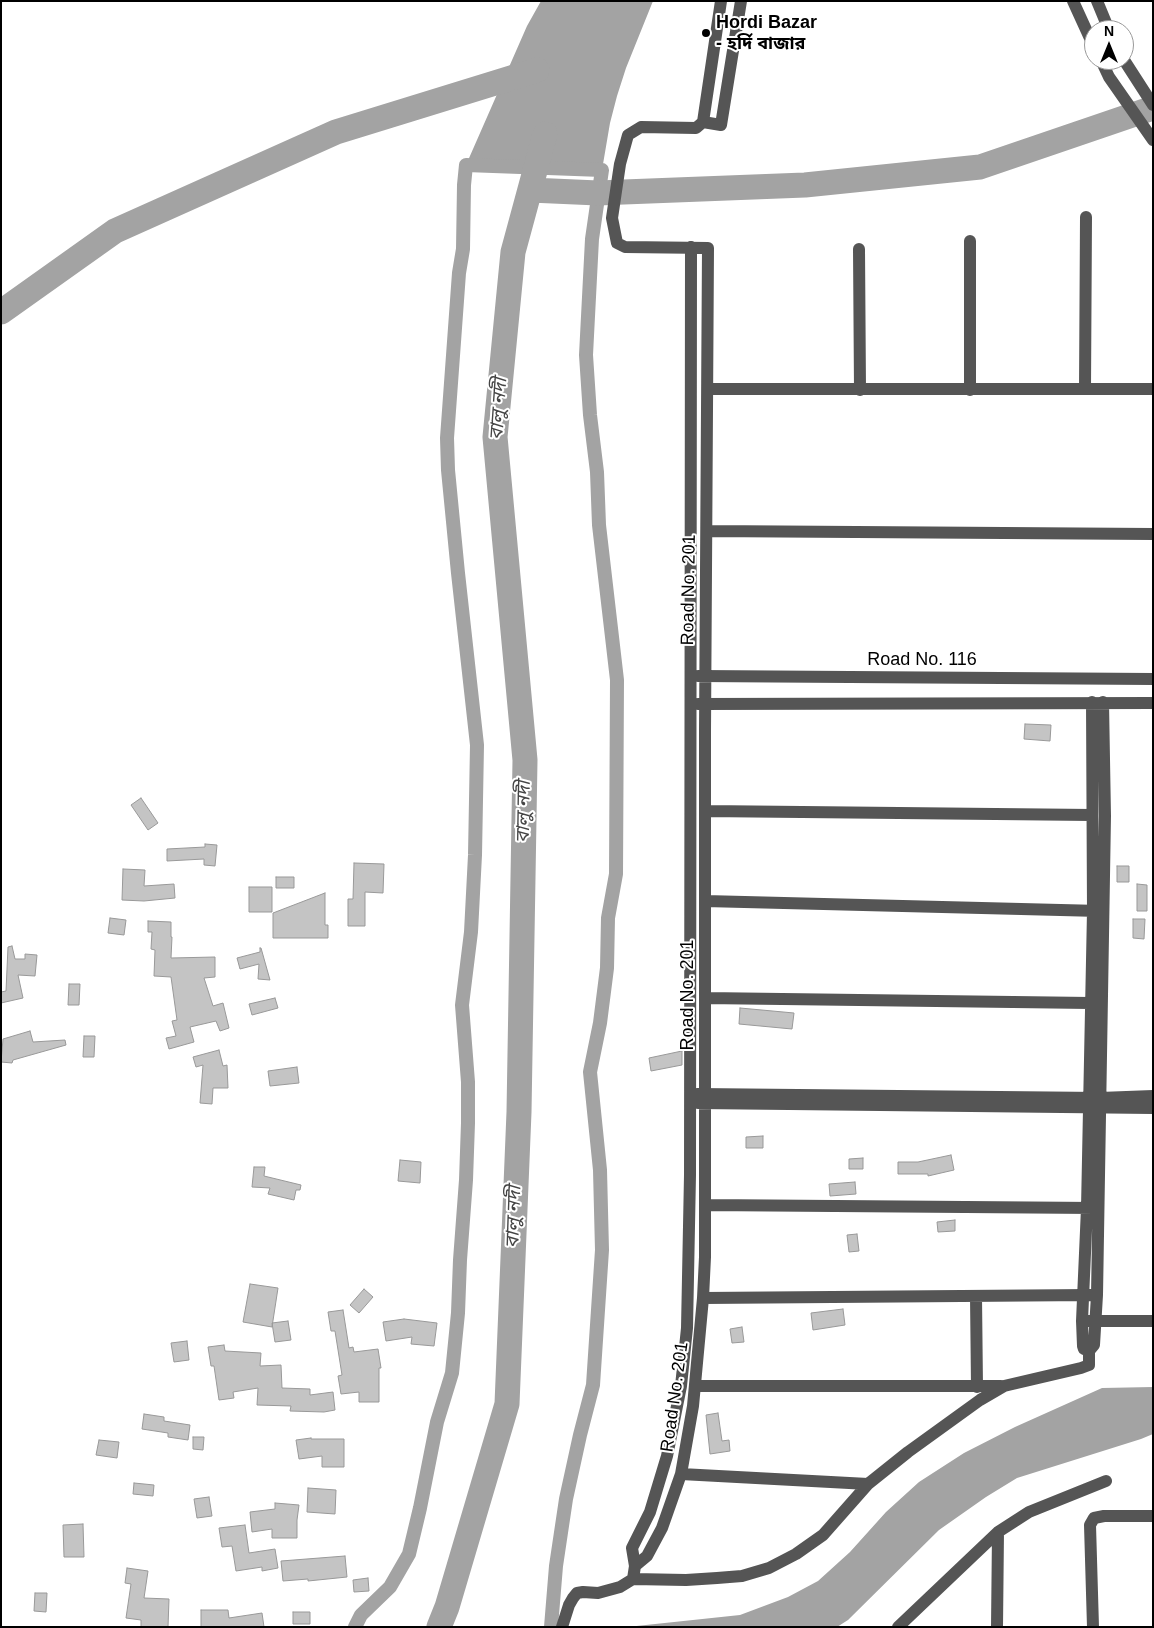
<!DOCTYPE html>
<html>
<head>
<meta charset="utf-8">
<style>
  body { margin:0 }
  #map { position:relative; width:1154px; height:1628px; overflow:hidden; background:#fff; font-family:Arial,sans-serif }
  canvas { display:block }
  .frame { position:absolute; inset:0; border:2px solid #000; pointer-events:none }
  .north { position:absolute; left:1084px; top:20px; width:50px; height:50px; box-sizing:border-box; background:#fff; border:1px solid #999; border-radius:50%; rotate:0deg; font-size:14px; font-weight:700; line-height:20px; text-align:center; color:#000 }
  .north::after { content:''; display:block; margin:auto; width:18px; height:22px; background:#000; clip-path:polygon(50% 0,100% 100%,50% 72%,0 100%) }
</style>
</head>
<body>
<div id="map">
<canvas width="1154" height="1628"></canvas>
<div class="frame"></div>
<div class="north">N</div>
</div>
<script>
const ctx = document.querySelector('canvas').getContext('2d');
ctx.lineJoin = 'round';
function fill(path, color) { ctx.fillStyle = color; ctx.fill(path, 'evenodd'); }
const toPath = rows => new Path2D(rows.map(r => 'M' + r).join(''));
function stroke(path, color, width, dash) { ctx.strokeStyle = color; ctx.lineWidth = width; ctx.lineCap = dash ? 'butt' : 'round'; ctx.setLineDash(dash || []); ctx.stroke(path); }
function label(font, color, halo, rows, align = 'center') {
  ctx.font = font + ' Arial,"Noto Sans Bengali",sans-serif'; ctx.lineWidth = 4; ctx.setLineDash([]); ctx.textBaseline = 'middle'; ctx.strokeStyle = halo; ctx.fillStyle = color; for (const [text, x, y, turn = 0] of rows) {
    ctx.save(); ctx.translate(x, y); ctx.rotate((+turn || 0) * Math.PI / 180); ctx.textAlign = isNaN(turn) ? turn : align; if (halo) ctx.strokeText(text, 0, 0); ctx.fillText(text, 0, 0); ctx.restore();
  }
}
fill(toPath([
  [541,1,653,1,626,68,617,96,610,123,602,170,466,165,527,26],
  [1153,1387,1153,1434,1141,1439,1017,1478,986,1497,939,1530,848,1620,837,1627,627,1627,740,1615,788,1597,818,1581,850,1552,886,1512,919,1482,964,1453,1015,1427,1102,1388]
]), '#a3a3a3');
stroke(toPath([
  [355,1627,361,1615,390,1587,409,1554,420,1508,437,1422,452,1373,458,1313,460,1260,466,1180,468,1123,468,1082,462,1005,471,932,475,855,477,745,458,573,448,470,447,438,459,273,463,249,464,185,466,165,602,170,592,239,586,355,590,415,597,472,599,525,617,680,616,874,608,918,607,968,600,1023,590,1072,600,1170,602,1250,593,1385,580,1435,566,1499,556,1566,551,1627]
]), '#a3a3a3', 14);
stroke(toPath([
  [530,190,598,193,805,185,980,167,1153,108],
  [1,312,115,231,336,132,537,70],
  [439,1627,447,1607,507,1404,519,1112,525,760,495,437,513,252,545,134]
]), '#a3a3a3', 25);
const building = toPath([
  [1025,724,1051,725,1050,741,1024,739,1025,724],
  [141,798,158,823,148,830,131,805,141,798],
  [205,844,217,845,215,866,204,865,204,859,167,861,167,849,205,847,205,844],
  [354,863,384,864,383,893,365,892,365,926,348,926,348,899,353,899,354,863],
  [1117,866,1129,866,1129,882,1117,882,1117,866],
  [123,869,145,870,144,886,174,884,175,898,144,901,122,900,123,869],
  [276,877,294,877,294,888,276,888,276,877],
  [1137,884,1147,885,1147,911,1137,911,1137,884],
  [249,887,272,887,272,912,249,912,249,887],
  [325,893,325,925,328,925,328,938,273,938,273,913,325,893],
  [110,918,126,920,124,935,108,933,110,918],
  [1133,919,1145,919,1144,939,1133,938,1133,919],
  [148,921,171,922,171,937,172,937,171,958,215,957,215,977,204,978,213,1006,223,1003,229,1028,220,1031,216,1021,190,1027,194,1042,169,1049,166,1038,176,1036,172,1021,177,1020,171,977,154,976,155,950,151,949,152,932,148,932,148,921],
  [12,946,15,959,25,959,25,954,37,955,35,976,18,975,23,998,1,1003,1,992,6,991,8,947,12,946],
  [260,948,261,948,270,980,258,979,259,964,240,969,237,958,260,952,260,948],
  [69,984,80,984,79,1005,68,1005,69,984],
  [275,998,278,1008,252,1015,249,1004,275,998],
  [740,1008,794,1013,792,1029,739,1024,740,1008],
  [30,1031,33,1042,65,1040,66,1045,13,1060,12,1063,1,1062,3,1039,30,1031],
  [84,1036,95,1036,94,1057,83,1057,84,1036],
  [219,1050,223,1066,227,1065,228,1088,213,1088,212,1104,200,1103,203,1065,196,1067,193,1057,219,1050],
  [682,1051,682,1065,651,1071,649,1058,682,1051],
  [297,1067,299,1083,270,1086,268,1071,297,1067],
  [763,1136,763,1148,746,1148,746,1137,763,1136],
  [951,1155,954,1170,928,1176,928,1174,898,1174,898,1162,918,1162,951,1155],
  [863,1158,863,1169,849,1169,849,1159,863,1158],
  [400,1160,421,1162,420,1183,398,1181,400,1160],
  [254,1167,265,1167,264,1176,301,1185,300,1190,296,1190,294,1200,268,1194,270,1188,252,1187,254,1167],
  [855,1182,856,1194,830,1196,829,1184,855,1182],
  [955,1220,955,1231,938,1232,937,1222,955,1220],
  [857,1234,859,1251,849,1252,847,1235,857,1234],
  [250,1284,278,1288,272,1327,243,1322,250,1284],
  [364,1289,373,1297,359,1313,350,1305,364,1289],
  [843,1309,845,1325,813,1330,811,1313,843,1309],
  [343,1310,349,1348,353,1347,354,1352,378,1349,381,1368,379,1368,379,1402,359,1402,359,1392,341,1394,338,1376,342,1375,335,1331,331,1331,328,1312,343,1310],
  [404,1319,437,1323,434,1346,411,1344,412,1337,386,1341,383,1322,404,1319],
  [288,1321,291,1340,275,1342,272,1323,288,1321],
  [742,1327,744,1342,732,1343,730,1329,742,1327],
  [187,1341,189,1360,174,1362,171,1343,187,1341],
  [224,1345,225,1351,261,1353,260,1366,281,1365,282,1388,310,1389,310,1395,333,1392,335,1410,324,1412,290,1411,291,1406,257,1405,258,1388,233,1392,234,1398,219,1400,214,1366,211,1366,208,1347,224,1345],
  [718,1413,722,1441,729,1440,730,1451,710,1454,706,1415,718,1413],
  [144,1414,164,1417,164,1421,190,1425,188,1440,168,1437,168,1433,142,1429,144,1414],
  [193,1437,204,1437,203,1450,193,1449,193,1437],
  [311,1438,311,1439,344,1439,344,1467,322,1467,322,1456,299,1459,296,1440,311,1438],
  [99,1440,119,1442,117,1458,96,1455,99,1440],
  [134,1483,154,1485,153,1496,133,1494,134,1483],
  [308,1488,336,1490,335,1514,307,1512,308,1488],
  [209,1497,212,1516,197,1518,194,1499,209,1497],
  [275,1503,299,1505,297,1520,297,1538,272,1538,272,1529,252,1532,250,1512,275,1509,275,1503],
  [83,1524,84,1557,64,1557,63,1525,83,1524],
  [245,1525,249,1553,275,1549,278,1568,262,1571,262,1567,236,1571,232,1546,222,1547,219,1528,245,1525],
  [345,1556,347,1577,308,1581,308,1579,283,1581,281,1561,345,1556],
  [127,1568,148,1571,144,1598,169,1599,168,1627,141,1627,141,1620,126,1618,131,1584,125,1583,127,1568],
  [368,1578,369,1591,354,1592,353,1580,368,1578],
  [35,1593,47,1593,46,1612,34,1611,35,1593],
  [201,1610,228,1610,229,1618,262,1613,264,1627,201,1627,201,1610],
  [293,1612,310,1612,310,1624,293,1624,293,1612]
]);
fill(building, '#c4c4c4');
stroke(building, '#999', 1);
stroke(toPath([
  [1073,1,1094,47],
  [1097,1,1109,30],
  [1101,60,1109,77,1153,140],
  [1124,60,1153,105],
  [703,122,721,125,741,1],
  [703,122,721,1],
  [970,241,970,390],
  [859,249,860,390],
  [708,389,1153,389],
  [1085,389,1086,217],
  [707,531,1153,534],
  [698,676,1153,679],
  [698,704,1153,703],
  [705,811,1092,815],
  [705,901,1100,911],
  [705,998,1090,1003],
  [697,1094,1100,1098,1153,1096],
  [698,1103,1153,1108],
  [705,1205,1095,1208],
  [976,1296,977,1387],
  [703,1298,1091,1295],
  [1088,1321,1153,1321],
  [1089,1351,1094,1345,1097,1295,1105,816,1103,702],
  [696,1386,1001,1386],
  [681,1474,868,1484],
  [635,1566,647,1556,662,1528,681,1474,693,1406,703,1298,705,1257,705,731,708,248,625,247,617,243,612,218,620,164,628,135,641,127,696,128,703,122],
  [633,1579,686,1580,717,1578,742,1576,769,1568,796,1554,823,1535,868,1484,908,1452,980,1400,1004,1386,1081,1368,1089,1365,1089,1351,1084,1349,1083,1346,1082,1321,1087,1208,1093,911,1092,702],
  [562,1627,569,1605,573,1598,577,1593,583,1592,598,1593,620,1587,633,1579,635,1566,632,1548,650,1512,667,1456,681,1386,687,1328,690,1175,691,247],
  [898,1627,998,1532,1029,1512,1106,1481],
  [997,1627,998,1532],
  [1093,1627,1090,1525,1094,1518,1104,1516,1153,1516]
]), '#555', 12);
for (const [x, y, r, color] of [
  [706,33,5,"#000"]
]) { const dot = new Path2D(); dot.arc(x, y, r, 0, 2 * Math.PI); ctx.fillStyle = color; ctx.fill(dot); stroke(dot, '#fff', 2); }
label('bold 18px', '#000', '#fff', [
  ["Hordi Bazar",716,23],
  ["- হর্দি বাজার",716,44]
], 'left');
label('18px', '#000', '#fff', [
  ["Road No. 201",689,590,-89],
  ["Road No. 116",922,660],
  ["Road No. 201",688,995,-90],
  ["Road No. 201",675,1397,-82]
]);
label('italic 19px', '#444', '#fff', [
  ["বালু নদী",499,409,-86],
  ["বালু নদী",524,812,-89],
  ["বালু নদী",514,1217,-88]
]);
</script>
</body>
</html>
